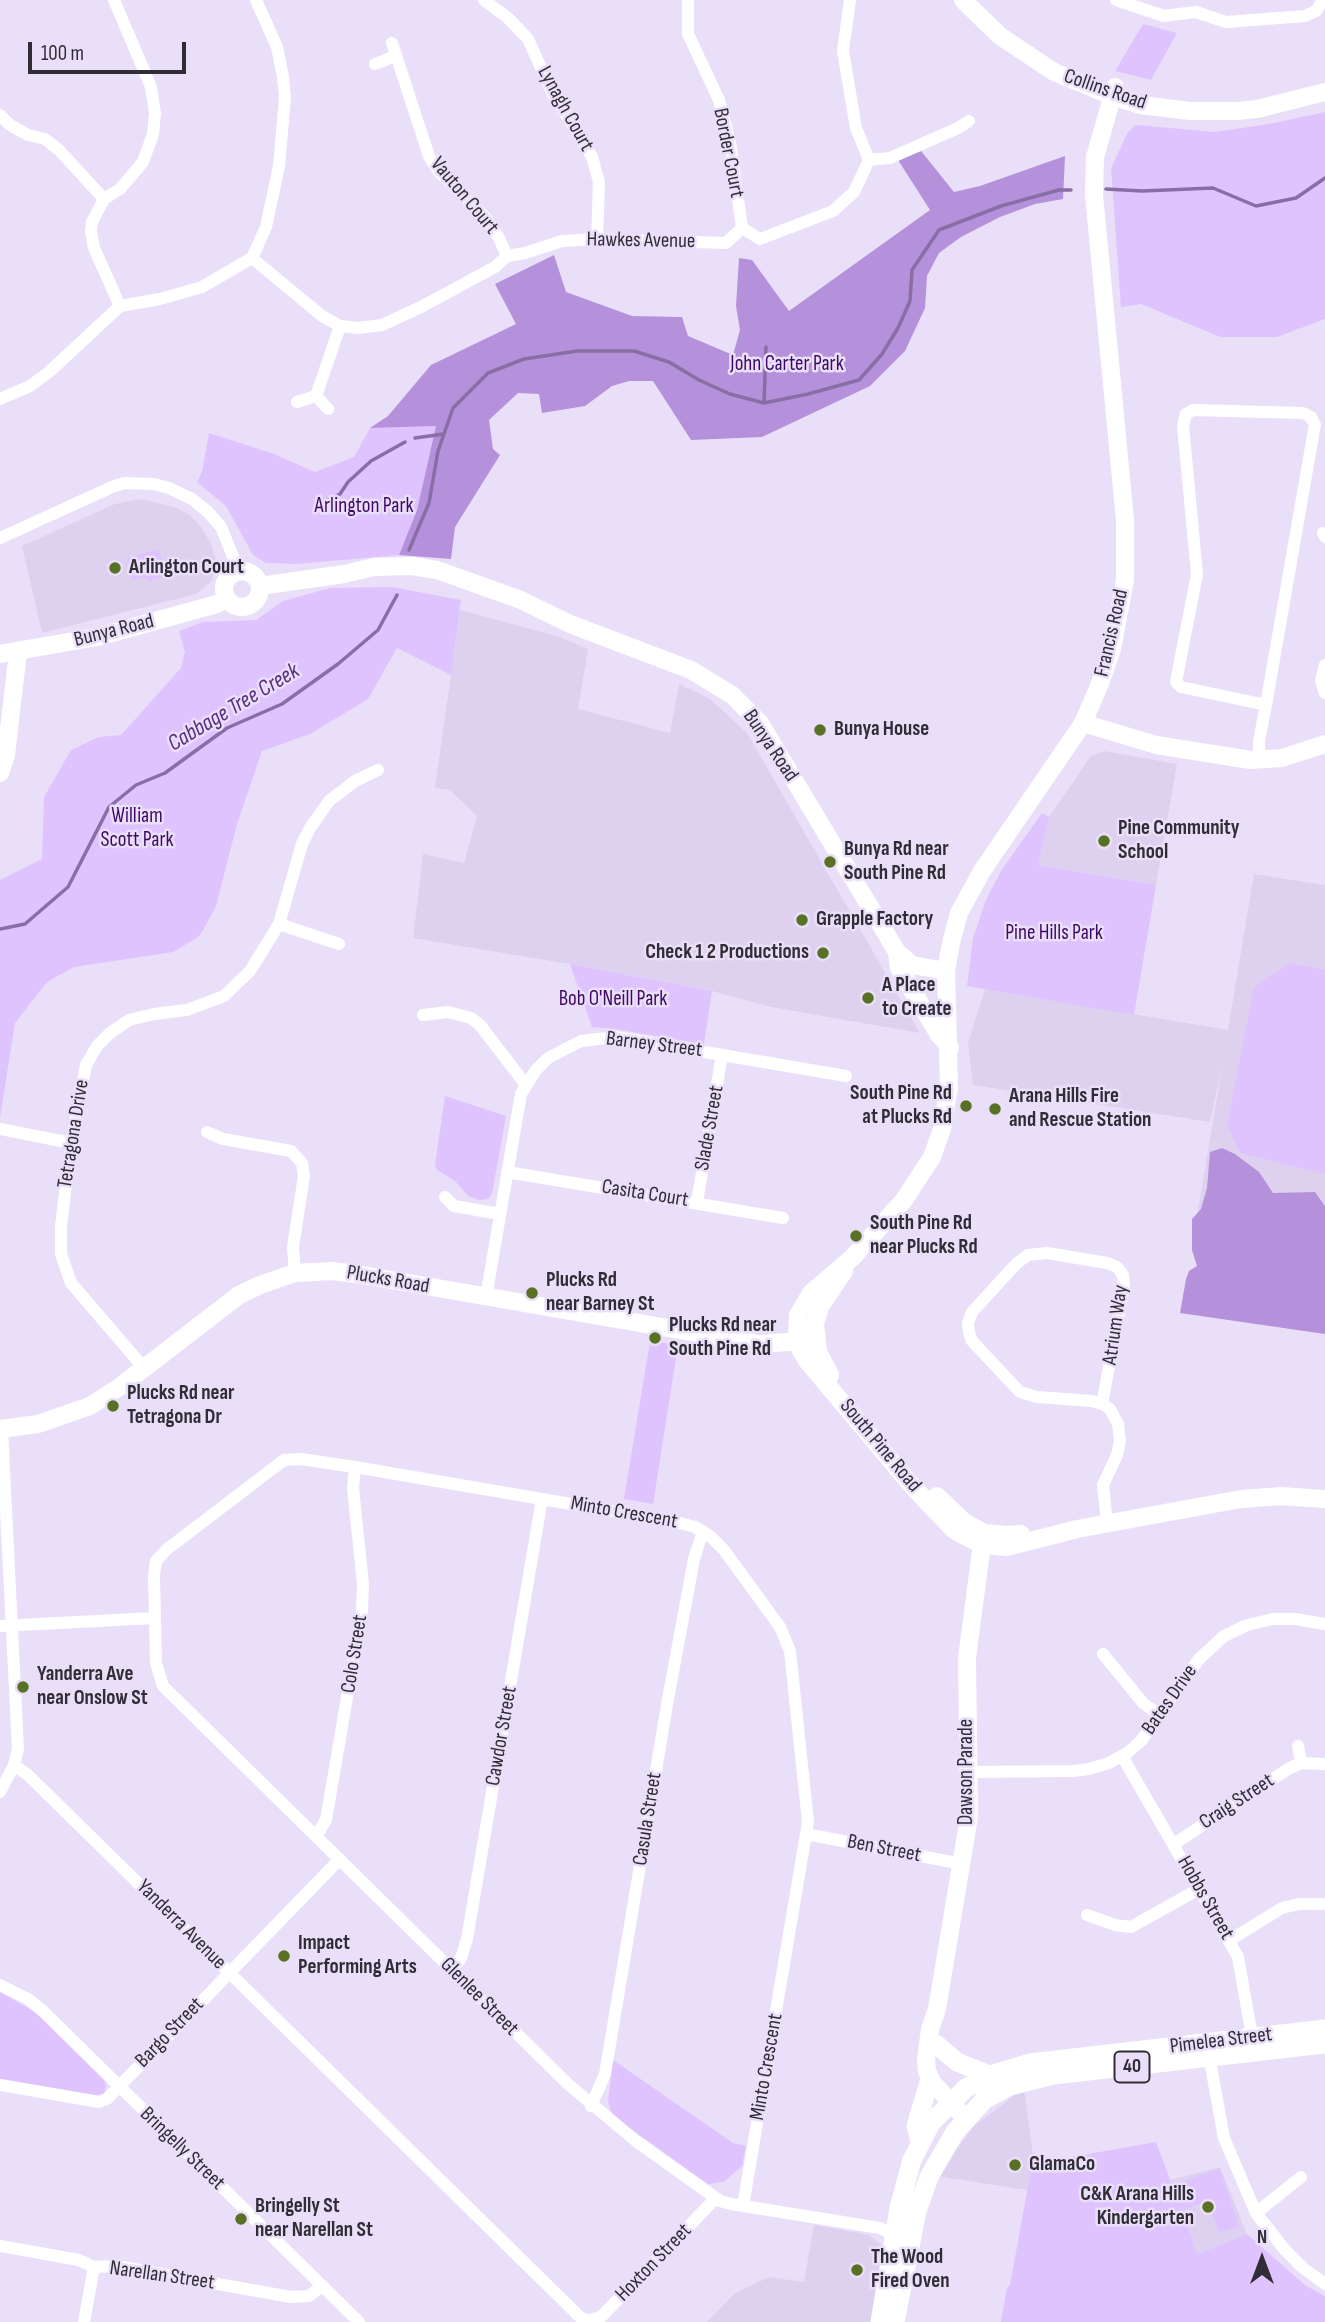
<!DOCTYPE html>
<html>
<head>
<meta charset="utf-8">
<style>
  body { margin:0 }
  #map { position:relative; width:1325px; height:2322px; overflow:hidden; background:#eadff9; font-family:"Sofia Sans Condensed",sans-serif }
  canvas { display:block }
  .north { position:absolute; left:1227px; top:2224px; width:70px; height:70px; -webkit-text-stroke:5px #eadff9; paint-order:stroke; rotate:0deg; font-size:19px; font-weight:700; line-height:28px; text-align:center; color:#312d37 }
  .north::after { content:''; display:block; margin:auto; width:24px; height:32px; background:#312d37; clip-path:polygon(50% 0,100% 100%,50% 72%,0 100%) }
  .scale { position:absolute; left:28px; top:42px; width:158px; height:32px; box-sizing:border-box; border:4px solid #312d37; border-top:0; padding-left:9px; font-size:21px; line-height:24px; white-space:nowrap; color:#312d37; -webkit-text-stroke:5px #eadff9; paint-order:stroke }
</style>
</head>
<body>
<div id="map">
<canvas width="1325" height="2322"></canvas>
<div class="north">N</div>
<div class="scale">100 m</div>
</div>
<script>
const ctx = document.querySelector('canvas').getContext('2d');
ctx.lineJoin = 'round';
function fill(path, color) { ctx.fillStyle = color; ctx.fill(path, 'evenodd'); }
const toPath = rows => new Path2D(rows.map(r => 'M' + r).join(''));
function stroke(path, color, width, dash) { ctx.strokeStyle = color; ctx.lineWidth = width; ctx.lineCap = dash ? 'butt' : 'round'; ctx.setLineDash(dash || []); ctx.stroke(path); }
function label(font, color, halo, rows, align = 'center') {
  ctx.font = font + ' "Sofia Sans Condensed",sans-serif'; ctx.lineWidth = 5; ctx.setLineDash([]); ctx.textBaseline = 'middle'; ctx.strokeStyle = halo; ctx.fillStyle = color; for (const [text, x, y, turn = 0] of rows) {
    ctx.save(); ctx.translate(x, y); ctx.rotate((+turn || 0) * Math.PI / 180); ctx.textAlign = isNaN(turn) ? turn : align; if (halo) ctx.strokeText(text, 0, 0); ctx.fillText(text, 0, 0); ctx.restore();
  }
}
fill(toPath([
  [140,499,175,507,190,515,202,528,212,546,216,560,212,581,196,594,42,633,22,546,115,504],
  [460,610,557,636,588,649,578,709,670,733,679,684,710,699,747,733,920,1033,771,1007,712,991,570,964,413,938,423,854,464,863,477,816,450,790,435,788],
  [1104,751,1177,764,1156,885,1038,865,1049,817,1091,756],
  [1254,874,1325,885,1325,1238,1197,1217,1223,1061,1210,1122,973,1085,968,1043,985,989,1228,1030],
  [1024,2088,1034,2163,1027,2190,936,2176,974,2126],
  [1220,2167,1247,2234,1197,2254,1170,2180],
  [814,2225,869,2235,881,2244,883,2248,874,2322,707,2322,734,2294,769,2277,804,2282]
]), '#ded1f0');
fill(toPath([
  [1143,24,1177,33,1151,80,1115,71],
  [1325,112,1325,319,1277,337,1220,337,1141,304,1121,307,1111,168,1128,132,1136,125,1215,132,1269,124],
  [436,426,417,510,399,555,296,564,266,563,253,555,226,506,197,482,202,472,209,433,274,454,315,472,354,457,370,428],
  [159,549,166,576,150,581,143,577,132,580,126,558],
  [392,587,461,600,451,675,397,648,368,699,310,734,262,751,237,824,216,906,202,932,198,937,173,952,74,967,47,982,15,1023,0,1118,0,880,42,859,44,797,71,750,99,737,121,735,181,668,185,652,179,631,203,622,256,620,283,601,330,588],
  [1042,813,1049,817,1038,865,1156,885,1134,1015,967,986,973,938,986,900,1001,871],
  [1291,963,1325,970,1325,1174,1240,1153,1227,1125,1254,987],
  [570,964,712,991,704,1044,615,1029,592,1027],
  [445,1096,506,1116,492,1194,488,1199,479,1200,468,1196,455,1181,437,1170,435,1164],
  [650,1341,678,1345,653,1504,624,1499],
  [0,1992,35,2012,104,2080,106,2086,104,2093,96,2096,0,2079],
  [613,2060,733,2143,746,2146,742,2166,724,2182,708,2184,617,2119,611,2112,608,2101],
  [1156,2142,1180,2206,1174,2184,1220,2169,1239,2226,1219,2233,1208,2201,1182,2210,1197,2254,1247,2234,1306,2286,1325,2296,1325,2322,1001,2322,1007,2288,1010,2285,1032,2164]
]), '#dfc3ff');
fill(toPath([
  [921,151,954,192,980,186,1065,156,1063,199,1035,204,1000,217,961,237,939,253,927,276,925,308,905,351,870,386,762,437,691,440,653,381,629,381,612,386,585,406,542,413,539,394,518,393,489,420,493,449,500,455,455,527,451,559,399,555,417,510,436,426,370,428,388,416,431,365,516,324,495,284,554,255,566,292,632,316,682,317,688,336,733,355,740,330,736,306,739,258,752,260,789,311,930,210,898,160],
  [1222,1148,1235,1154,1259,1172,1273,1193,1315,1192,1325,1206,1325,1334,1180,1313,1186,1279,1189,1271,1197,1266,1192,1250,1192,1219,1201,1209,1207,1188,1210,1152]
]), '#b491da');
stroke(toPath([
  [1106,189,1142,191,1213,188,1256,206,1296,198,1325,178],
  [764,403,766,347],
  [415,438,444,434],
  [316,502,327,501,340,494,348,482,371,461,405,442],
  [409,550,429,503,438,451,453,408,488,373,524,359,577,351,634,351,669,362,699,380,730,394,764,403,808,394,859,380,882,354,898,328,910,301,912,270,939,230,1001,206,1059,190,1071,190],
  [0,929,25,924,68,887,109,807,136,785,165,773,227,728,282,704,338,664,378,630,397,595]
]), '#886ea4', 3.5);
stroke(toPath([
  [114,0,151,87,155,113,153,134,143,162,120,189,104,199,92,222,91,232,94,248,120,306],
  [484,0,508,18,528,39,552,92,592,157,599,182,597,239],
  [688,0,688,34,719,100,730,142,742,228],
  [1116,0,1164,16,1196,12,1226,22,1305,16,1316,11,1323,0],
  [392,43,429,156,438,171,485,217,499,238,507,256],
  [375,64,396,56],
  [0,115,10,125,28,135,45,139,59,150,104,199],
  [869,160,890,158,958,128,969,121],
  [252,258,322,316,340,326,358,328,382,325,421,307,495,267,507,256,525,253,562,241,597,239,726,243,742,228,760,239,833,211,854,192,869,160,856,128,843,51,850,0],
  [316,396,340,326],
  [0,399,30,386,49,372,120,306,160,299,202,287,252,258,266,227,279,166,285,98,283,77,277,47,256,0],
  [297,402,316,396,328,409],
  [1323,533,1325,537],
  [0,538,112,487,124,483,154,484,169,488,192,499,208,512,221,527,239,571],
  [1325,665,1321,681,1325,693],
  [1259,760,1259,741,1266,705,1314,430,1315,425,1311,417,1303,413,1193,410,1186,414,1183,426,1197,574,1176,682,1181,687,1266,705],
  [279,924,339,944],
  [423,1015,448,1012,471,1018,480,1025,526,1085],
  [0,1129,71,1143],
  [207,1132,223,1139,291,1151,302,1163,304,1176,293,1247,295,1273],
  [507,1172,783,1218],
  [445,1197,454,1206,500,1214],
  [697,1202,722,1055],
  [486,1297,521,1094,536,1070,548,1058,581,1041,616,1037,846,1076],
  [144,1368,71,1283,61,1254,61,1226,71,1143,86,1065,97,1046,110,1033,129,1020,154,1014,187,1010,224,996,250,971,279,924,302,844,310,828,329,801,355,781,378,770],
  [1102,1404,1124,1287,1123,1275,1117,1267,1107,1263,1047,1253,1028,1255,1017,1263,972,1312,968,1323,969,1333,972,1341,1020,1392,1037,1397,1092,1401,1102,1404,1110,1409,1118,1424,1120,1441,1117,1455,1103,1485,1107,1524],
  [0,1626,154,1618],
  [1103,1654,1143,1703,1161,1716],
  [1298,1746,1301,1763],
  [1122,1756,1238,1957,1253,2042],
  [14,1765,28,1775,581,2318,589,2320,601,2317,715,2199],
  [969,1772,1073,1771,1089,1769,1109,1763,1127,1753,1141,1741,1199,1659,1224,1636,1247,1625,1273,1619,1295,1619,1325,1624],
  [0,1792,14,1765,18,1749,2,1429],
  [806,1834,962,1864],
  [316,1836,326,1820,362,1610,363,1584,353,1488,355,1467],
  [1174,1844,1288,1769,1301,1763,1325,1764],
  [1087,1915,1115,1925,1131,1927,1199,1889],
  [1230,1940,1282,1908,1299,1904,1325,1904],
  [452,1970,461,1958,467,1939,542,1499],
  [0,1985,28,1999,44,2012,359,2322],
  [1208,2050,1224,2138,1256,2213,1285,2250,1303,2268,1325,2284],
  [0,2085,88,2100,99,2102,107,2099,340,1859],
  [591,2106,605,2074,668,1699,694,1559,703,1531],
  [743,2206,808,1822,790,1651,780,1627,724,1550,710,1536,695,1527,676,1522,355,1467,301,1459,284,1460,166,1550,156,1561,154,1575,156,1663,163,1686,569,2085,636,2141,720,2201,731,2204,880,2228,899,2237],
  [1256,2213,1301,2177],
  [0,2246,79,2260,94,2267,117,2266,291,2297,309,2296,322,2286],
  [84,2322,94,2267]
]), '#fff', 12);
stroke(toPath([
  [963,0,1000,36,1054,72,1112,96,1140,105,1190,111,1237,111,1257,109,1325,92],
  [1115,87,1095,157,1094,195,1125,520,1125,580,1112,649,1099,686,1083,723,982,871,959,913,951,943,946,971,949,1087,942,1129,932,1157,904,1200,853,1257,811,1293,798,1315,797,1337,800,1349,808,1362,914,1488,954,1530,982,1545,1007,1547,1077,1529,1241,1499,1281,1496,1325,1499],
  '224 589a18 18 0 1 1 36 0a18 18 0 1 1-36 0Z',
  [260,586,344,574,374,567,412,566,437,570,521,600,570,624,691,670,732,695,760,723,897,952,912,965,946,971],
  [0,654,97,637,217,604,226,599],
  [1083,723,1156,745,1251,760,1282,758,1325,744],
  [0,773,6,755,18,652],
  [897,953,899,968,939,1035,950,1047],
  [830,1375,818,1352,815,1324,820,1307,844,1271],
  [0,1429,38,1424,90,1406,121,1386,239,1295,260,1285,295,1273,332,1271,357,1274,760,1344,815,1340],
  [937,1496,963,1521,984,1533,1007,1535,1021,1534],
  [965,2118,932,2082,927,2071,926,2060,930,2029,937,2009,969,1817,967,1658,983,1536]
]), '#fff', 18);
stroke(toPath([
  [937,2045,957,2062,989,2075],
  [920,2141,916,2126,930,2079],
  [880,2322,899,2208,912,2160,931,2123,966,2088,996,2073,1030,2063,1325,2029],
  [895,2322,917,2211,929,2177,955,2132,984,2100,1010,2086,1053,2075,1325,2044]
]), '#fff', 19);
for (const [x, y, r, color] of [
  [115,568,7,"#587124"],
  [820,730,7,"#587124"],
  [1104,841,7,"#587124"],
  [830,862,7,"#587124"],
  [802,920,7,"#587124"],
  [823,953,7,"#587124"],
  [868,998,7,"#587124"],
  [966,1106,7,"#587124"],
  [995,1109,7,"#587124"],
  [856,1236,7,"#587124"],
  [532,1293,7,"#587124"],
  [655,1338,7,"#587124"],
  [113,1406,7,"#587124"],
  [23,1687,7,"#587124"],
  [284,1956,7,"#587124"],
  [1015,2165,7,"#587124"],
  [1208,2207,7,"#587124"],
  [241,2219,7,"#587124"],
  [857,2270,7,"#587124"]
]) { const dot = new Path2D(); dot.arc(x, y, r, 0, 2 * Math.PI); ctx.fillStyle = color; ctx.fill(dot); stroke(dot, '#eadff9', 2.5); }
for (const [x, y, w] of [
  [1132,2067,35]
]) { const box = new Path2D(); box.roundRect(x - w / 2, y - 15.5, w, 31, 5); ctx.fillStyle = '#eadff9'; ctx.fill(box); stroke(box, '#312d37', 2); }
label('bold 19px', '#312d37', null, [
  ["40",1132,2067]
]);
label('21px', '#312d37', '#eadff9', [
  ["Collins Road",1105,90,19],
  ["Lynagh Court",565,109,61],
  ["Border Court",728,153,79],
  ["Vauton Court",464,196,50],
  ["Hawkes Avenue",641,241,1],
  ["Bunya Road",114,631,-14],
  ["Francis Road",1112,633,-77],
  ["Bunya Road",770,746,56],
  ["Barney Street",654,1045,7],
  ["Slade Street",710,1128,-80],
  ["Tetragona Drive",74,1134,-81],
  ["Casita Court",645,1194,9],
  ["Plucks Road",388,1280,10],
  ["Atrium Way",1116,1325,-82],
  ["South Pine Road",880,1446,50],
  ["Minto Crescent",624,1513,10],
  ["Colo Street",355,1654,-81],
  ["Bates Drive",1170,1700,-55],
  ["Cawdor Street",502,1736,-80],
  ["Dawson Parade",967,1772,-90],
  ["Craig Street",1237,1802,-33],
  ["Casula Street",648,1819,-81],
  ["Ben Street",884,1849,11],
  ["Hobbs Street",1205,1898,60],
  ["Yanderra Avenue",181,1925,45],
  ["Glenlee Street",479,1997,45],
  ["Bargo Street",170,2033,-46],
  ["Pimelea Street",1221,2041,-7],
  ["Minto Crescent",767,2067,-80],
  ["Bringelly Street",182,2149,44],
  ["Hoxton Street",654,2263,-46],
  ["Narellan Street",162,2276,8]
]);
label('21px', '#3e0962', '#eadff9', [
  ["John Carter Park",787,365],
  ["Arlington Park",364,507],
  ["William",137,817],
  ["Scott Park",137,841],
  ["Pine Hills Park",1054,934],
  ["Bob O'Neill Park",613,1000]
]);
label('bold 21px', '#312d37', '#eadff9', [
  ["Arlington Court",129,568],
  ["Bunya House",834,730],
  ["Pine Community",1118,829],
  ["School",1118,853],
  ["Bunya Rd near",844,850],
  ["South Pine Rd",844,874],
  ["Grapple Factory",816,920],
  ["Check 1 2 Productions",809,953,"right"],
  ["A Place",882,986],
  ["to Create",882,1010],
  ["South Pine Rd",952,1094,"right"],
  ["at Plucks Rd",952,1118,"right"],
  ["Arana Hills Fire",1009,1097],
  ["and Rescue Station",1009,1121],
  ["South Pine Rd",870,1224],
  ["near Plucks Rd",870,1248],
  ["Plucks Rd",546,1281],
  ["near Barney St",546,1305],
  ["Plucks Rd near",669,1326],
  ["South Pine Rd",669,1350],
  ["Plucks Rd near",127,1394],
  ["Tetragona Dr",127,1418],
  ["Yanderra Ave",37,1675],
  ["near Onslow St",37,1699],
  ["Impact",298,1944],
  ["Performing Arts",298,1968],
  ["GlamaCo",1029,2165],
  ["C&K Arana Hills",1194,2195,"right"],
  ["Kindergarten",1194,2219,"right"],
  ["Bringelly St",255,2207],
  ["near Narellan St",255,2231],
  ["The Wood",871,2258],
  ["Fired Oven",871,2282]
], 'left');
label('italic 23px', '#5a2c82', '#eadff9', [
  ["Cabbage Tree Creek",234,708,-31]
]);
</script>
</body>
</html>
